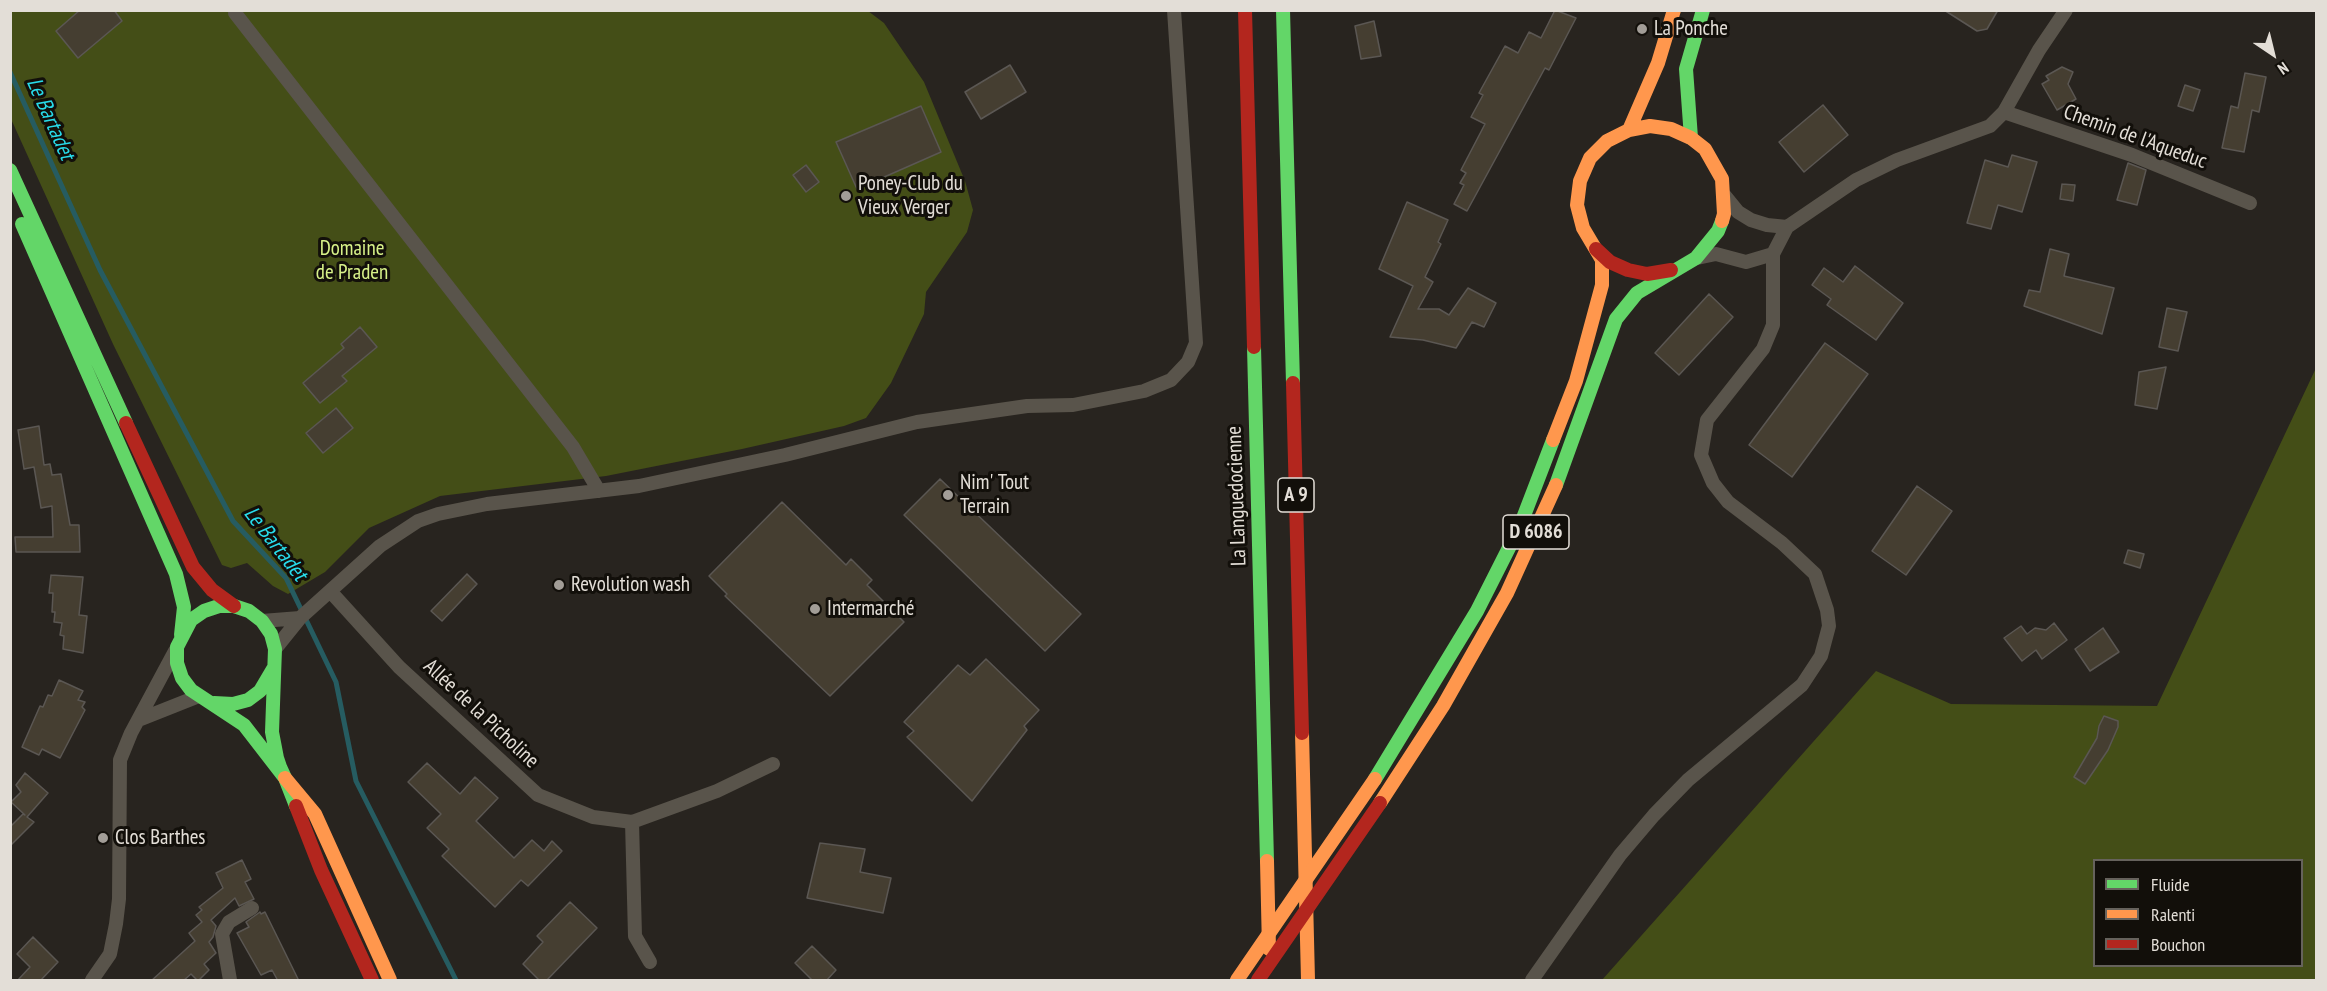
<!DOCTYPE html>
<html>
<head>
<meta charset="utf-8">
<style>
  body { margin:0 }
  #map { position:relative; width:2327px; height:991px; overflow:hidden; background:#28241f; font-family:"PT Sans Narrow",sans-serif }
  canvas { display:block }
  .frame { position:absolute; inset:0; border:12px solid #e3ded7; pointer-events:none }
  .legend { position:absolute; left:2093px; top:859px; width:210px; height:108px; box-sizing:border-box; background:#120f0a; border:2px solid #66625c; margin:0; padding:8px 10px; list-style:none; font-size:18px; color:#e3ded7 }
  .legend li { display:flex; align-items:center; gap:12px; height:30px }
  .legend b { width:30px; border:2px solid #66625c }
  .north { position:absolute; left:2243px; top:24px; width:60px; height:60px; -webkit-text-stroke:4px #120f0a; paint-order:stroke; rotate:145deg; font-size:16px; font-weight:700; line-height:24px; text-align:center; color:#e3ded7 }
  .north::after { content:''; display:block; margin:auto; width:21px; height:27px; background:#e3ded7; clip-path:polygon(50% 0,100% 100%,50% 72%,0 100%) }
</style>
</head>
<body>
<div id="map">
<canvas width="2327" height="991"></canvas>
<div class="frame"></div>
<ul class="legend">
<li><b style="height:8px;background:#63d668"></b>Fluide</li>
<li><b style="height:8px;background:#ff974d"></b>Ralenti</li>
<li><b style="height:8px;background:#b3261e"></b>Bouchon</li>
</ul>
<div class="north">N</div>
</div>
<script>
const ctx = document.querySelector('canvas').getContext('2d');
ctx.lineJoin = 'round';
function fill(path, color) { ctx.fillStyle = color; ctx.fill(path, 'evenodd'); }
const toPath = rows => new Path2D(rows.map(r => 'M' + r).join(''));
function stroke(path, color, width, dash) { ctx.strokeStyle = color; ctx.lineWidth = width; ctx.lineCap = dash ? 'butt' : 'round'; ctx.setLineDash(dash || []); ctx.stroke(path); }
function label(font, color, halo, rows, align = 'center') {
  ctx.font = font + ' "PT Sans Narrow",sans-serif'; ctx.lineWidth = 6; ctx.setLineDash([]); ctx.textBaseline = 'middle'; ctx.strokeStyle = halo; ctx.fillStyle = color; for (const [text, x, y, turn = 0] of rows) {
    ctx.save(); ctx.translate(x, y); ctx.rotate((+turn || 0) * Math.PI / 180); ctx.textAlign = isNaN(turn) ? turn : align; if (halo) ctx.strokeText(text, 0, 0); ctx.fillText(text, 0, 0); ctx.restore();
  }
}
fill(toPath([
  [10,11,868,11,884,23,924,82,965,181,973,210,967,232,926,292,924,314,891,383,866,418,844,426,742,449,606,476,440,496,369,528,325,572,288,594,273,586,247,563,231,568,222,565,113,344,11,119],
  [2316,368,2316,980,1602,980,1876,671,1951,704,2157,706],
  [2094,860,2302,860,2302,966,2094,966]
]), '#444e17');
stroke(toPath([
  [10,72,100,270,233,521,286,578,336,682,356,781,456,980]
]), '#265c61', 5);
const building = toPath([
  [80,10,114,10,122,21,78,58,56,31,80,10],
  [1555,10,1576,18,1549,70,1545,68,1467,211,1454,204,1464,185,1460,183,1466,173,1461,170,1485,124,1471,117,1483,95,1479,93,1505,46,1518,53,1529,32,1541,38,1555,10],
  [1944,10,1998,10,1987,29,1977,31,1944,10],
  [1374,21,1381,56,1361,59,1355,26,1374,21],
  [1010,65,1026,92,981,119,965,92,1010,65],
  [2062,67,2073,72,2068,84,2076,99,2057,110,2042,84,2049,80,2046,76,2062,67],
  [2245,73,2266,77,2259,112,2252,110,2244,152,2222,148,2231,106,2238,108,2245,73],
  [2185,85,2200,90,2193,111,2178,106,2185,85],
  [1823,105,1848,135,1804,172,1779,142,1823,105],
  [921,106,941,152,857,189,836,142,921,106],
  [2012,155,2037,162,2022,212,1998,205,1991,229,1967,223,1985,160,2008,167,2012,155],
  [2128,163,2146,170,2137,205,2117,200,2128,163],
  [806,165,819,182,806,192,793,175,806,165],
  [2062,184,2075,185,2073,201,2060,199,2062,184],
  [1407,202,1448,220,1438,242,1441,244,1425,277,1433,282,1418,309,1439,309,1449,315,1468,288,1496,303,1484,327,1472,322,1456,348,1423,340,1390,337,1413,286,1379,269,1407,202],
  [2050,249,2069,254,2064,276,2114,288,2102,334,2024,306,2029,290,2040,292,2050,249],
  [1855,266,1903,303,1876,340,1827,305,1831,299,1812,285,1824,268,1843,282,1855,266],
  [1709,294,1733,317,1679,375,1655,353,1709,294],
  [2167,308,2187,312,2178,351,2159,347,2167,308],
  [360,327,377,347,342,376,347,381,320,403,303,383,344,348,341,344,360,327],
  [1825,343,1868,374,1792,477,1749,445,1825,343],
  [2166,367,2157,409,2135,405,2139,372,2166,367],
  [336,408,353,428,323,453,306,433,336,408],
  [39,426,44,465,50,464,52,475,61,474,70,525,79,525,80,552,16,552,15,537,53,537,52,506,41,508,34,467,24,469,18,430,39,426],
  [940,479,1081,614,1045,651,904,515,940,479],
  [1917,486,1952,511,1906,575,1872,551,1917,486],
  [782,502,846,565,851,559,872,580,867,585,904,622,830,696,725,596,727,594,709,576,782,502],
  [2128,550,2144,554,2140,568,2124,563,2128,550],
  [467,574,477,584,442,621,431,611,467,574],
  [51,575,83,577,79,615,87,616,83,653,63,649,64,636,60,635,62,623,54,622,55,612,52,612,53,593,49,593,51,575],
  [2054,623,2067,640,2042,659,2036,650,2022,661,2004,638,2021,626,2027,634,2035,628,2046,630,2054,623],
  [2103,628,2119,652,2090,671,2075,649,2103,628],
  [986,659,1039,710,1024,726,1027,730,972,801,907,737,914,731,904,722,958,665,970,675,986,659],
  [59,680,83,691,78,700,85,702,82,707,85,710,60,758,42,749,39,755,22,747,40,706,43,707,48,695,52,696,59,680],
  [2104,716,2118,721,2118,727,2108,750,2085,784,2074,777,2097,738,2099,726,2104,716],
  [427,763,460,794,475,777,498,798,476,821,514,858,532,840,544,851,552,841,562,851,528,886,521,880,495,907,442,856,449,849,427,828,441,814,408,782,427,763],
  [25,773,48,793,27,817,34,822,10,846,10,827,23,814,25,815,11,802,21,792,16,785,25,773],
  [820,843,865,849,860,872,891,878,883,913,807,898,820,843],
  [242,860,251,879,245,882,254,899,239,906,235,898,211,920,216,926,213,937,209,942,216,953,204,964,209,970,198,981,191,974,183,981,151,981,195,941,189,933,202,922,196,915,202,910,199,907,223,888,216,873,242,860],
  [570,902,597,928,546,981,540,981,523,964,543,942,537,936,570,902],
  [260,912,261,914,265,912,299,981,278,981,272,970,261,975,237,933,249,927,246,922,260,912],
  [33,937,58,962,40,981,17,981,30,967,17,954,33,937],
  [812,946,836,970,826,981,813,981,795,963,812,946]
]);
fill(building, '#453e31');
stroke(building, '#5b5753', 1.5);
stroke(toPath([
  [235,13,573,447,599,491],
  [2004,112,2132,155,2250,203],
  [1725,196,1738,212,1751,220,1767,225,1787,227,1856,180,1897,160,1990,126,2004,112,2039,50,2066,10],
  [1697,258,1716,254,1746,262,1773,254],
  [330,591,399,667,538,795,593,817,632,822,717,791,773,764],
  [300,618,380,546,418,521,438,514,487,504,639,486,785,455,917,422,1027,406,1073,405,1144,391,1171,380,1188,362,1196,343,1174,10],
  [262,621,300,618,275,649],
  [141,719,199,696],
  [632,822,635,936,650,962],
  [92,980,110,954,116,924,119,899,120,760,131,733,175,651],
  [230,980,222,934,229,922,252,908],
  [1532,980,1620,855,1654,815,1688,780,1802,685,1821,656,1829,626,1827,610,1815,574,1782,543,1728,502,1713,483,1701,455,1707,420,1763,349,1773,325,1773,254,1787,227]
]), '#59544b', 14);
stroke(toPath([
  [1283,10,1293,383],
  [1691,138,1686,69,1703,10],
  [10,170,126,423],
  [22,224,176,574,184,607,181,635],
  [1254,347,1267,861],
  [1556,485,1616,319,1637,293,1696,258,1718,231,1722,221],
  [214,703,233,704,248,700,260,691,273,669],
  [285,778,244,725,191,690,182,678,177,663,177,647,191,620,204,611,219,606,234,606,249,611,262,621,271,634,275,649,272,732,277,758,280,767,285,778,296,806],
  [1375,779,1477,611,1520,526,1553,440]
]), '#63d668', 14);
stroke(toPath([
  [1629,130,1658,63,1674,10],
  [1553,440,1576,381,1602,285,1602,260,1583,228,1577,205,1580,181,1590,158,1607,141,1629,130,1650,126,1671,129,1691,138,1705,149,1722,179,1724,214,1722,221],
  [1302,733,1308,980],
  [285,778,315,814,390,980],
  [1380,803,1443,706,1507,593,1556,485],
  [1267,861,1269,949]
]), '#ff974d', 14);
stroke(toPath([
  [1245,10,1254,347],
  [1596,249,1610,262,1628,270,1647,274,1671,270],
  [1293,383,1302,733],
  [126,423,193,567,212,590,234,606],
  [296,806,321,870,372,980]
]), '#b3261e', 14);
stroke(toPath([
  [1237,980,1375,779]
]), '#ff974d', 14);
stroke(toPath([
  [1258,980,1380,803]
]), '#b3261e', 14);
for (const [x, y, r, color] of [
  [1642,29,6,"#a29d97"],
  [846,196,6,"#a29d97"],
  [948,495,6,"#a29d97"],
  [559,585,6,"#a29d97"],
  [815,609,6,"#a29d97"],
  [103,838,6,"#a29d97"]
]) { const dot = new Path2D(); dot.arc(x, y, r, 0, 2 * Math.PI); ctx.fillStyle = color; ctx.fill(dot); stroke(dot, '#120f0a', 2); }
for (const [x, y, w] of [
  [1296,495,36],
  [1536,532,66]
]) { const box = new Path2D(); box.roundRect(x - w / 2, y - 17, w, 34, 4.5); ctx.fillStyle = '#120f0a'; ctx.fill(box); stroke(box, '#e3ded7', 1.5); }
label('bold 20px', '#e3ded7', null, [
  ["A 9",1296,495],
  ["D 6086",1536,532]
]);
label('21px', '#e3ded7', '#120f0a', [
  ["La Ponche",1654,29],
  ["Poney-Club du",858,184],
  ["Vieux Verger",858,208],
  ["Nim' Tout",960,483],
  ["Terrain",960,507],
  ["Revolution wash",571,585],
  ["Intermarché",827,609],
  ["Clos Barthes",115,838]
], 'left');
label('21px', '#e3ded7', '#120f0a', [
  ["Chemin de l'Aqueduc",2135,137,20],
  ["La Languedocienne",1237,496,-92],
  ["Allée de la Picholine",481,714,43]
]);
label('21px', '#d8f289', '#120f0a', [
  ["Domaine",352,249],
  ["de Praden",352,273]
]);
label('italic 22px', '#28dbea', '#120f0a', [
  ["Le Bartadet",50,119,66],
  ["Le Bartadet",275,544,52]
]);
</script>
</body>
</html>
